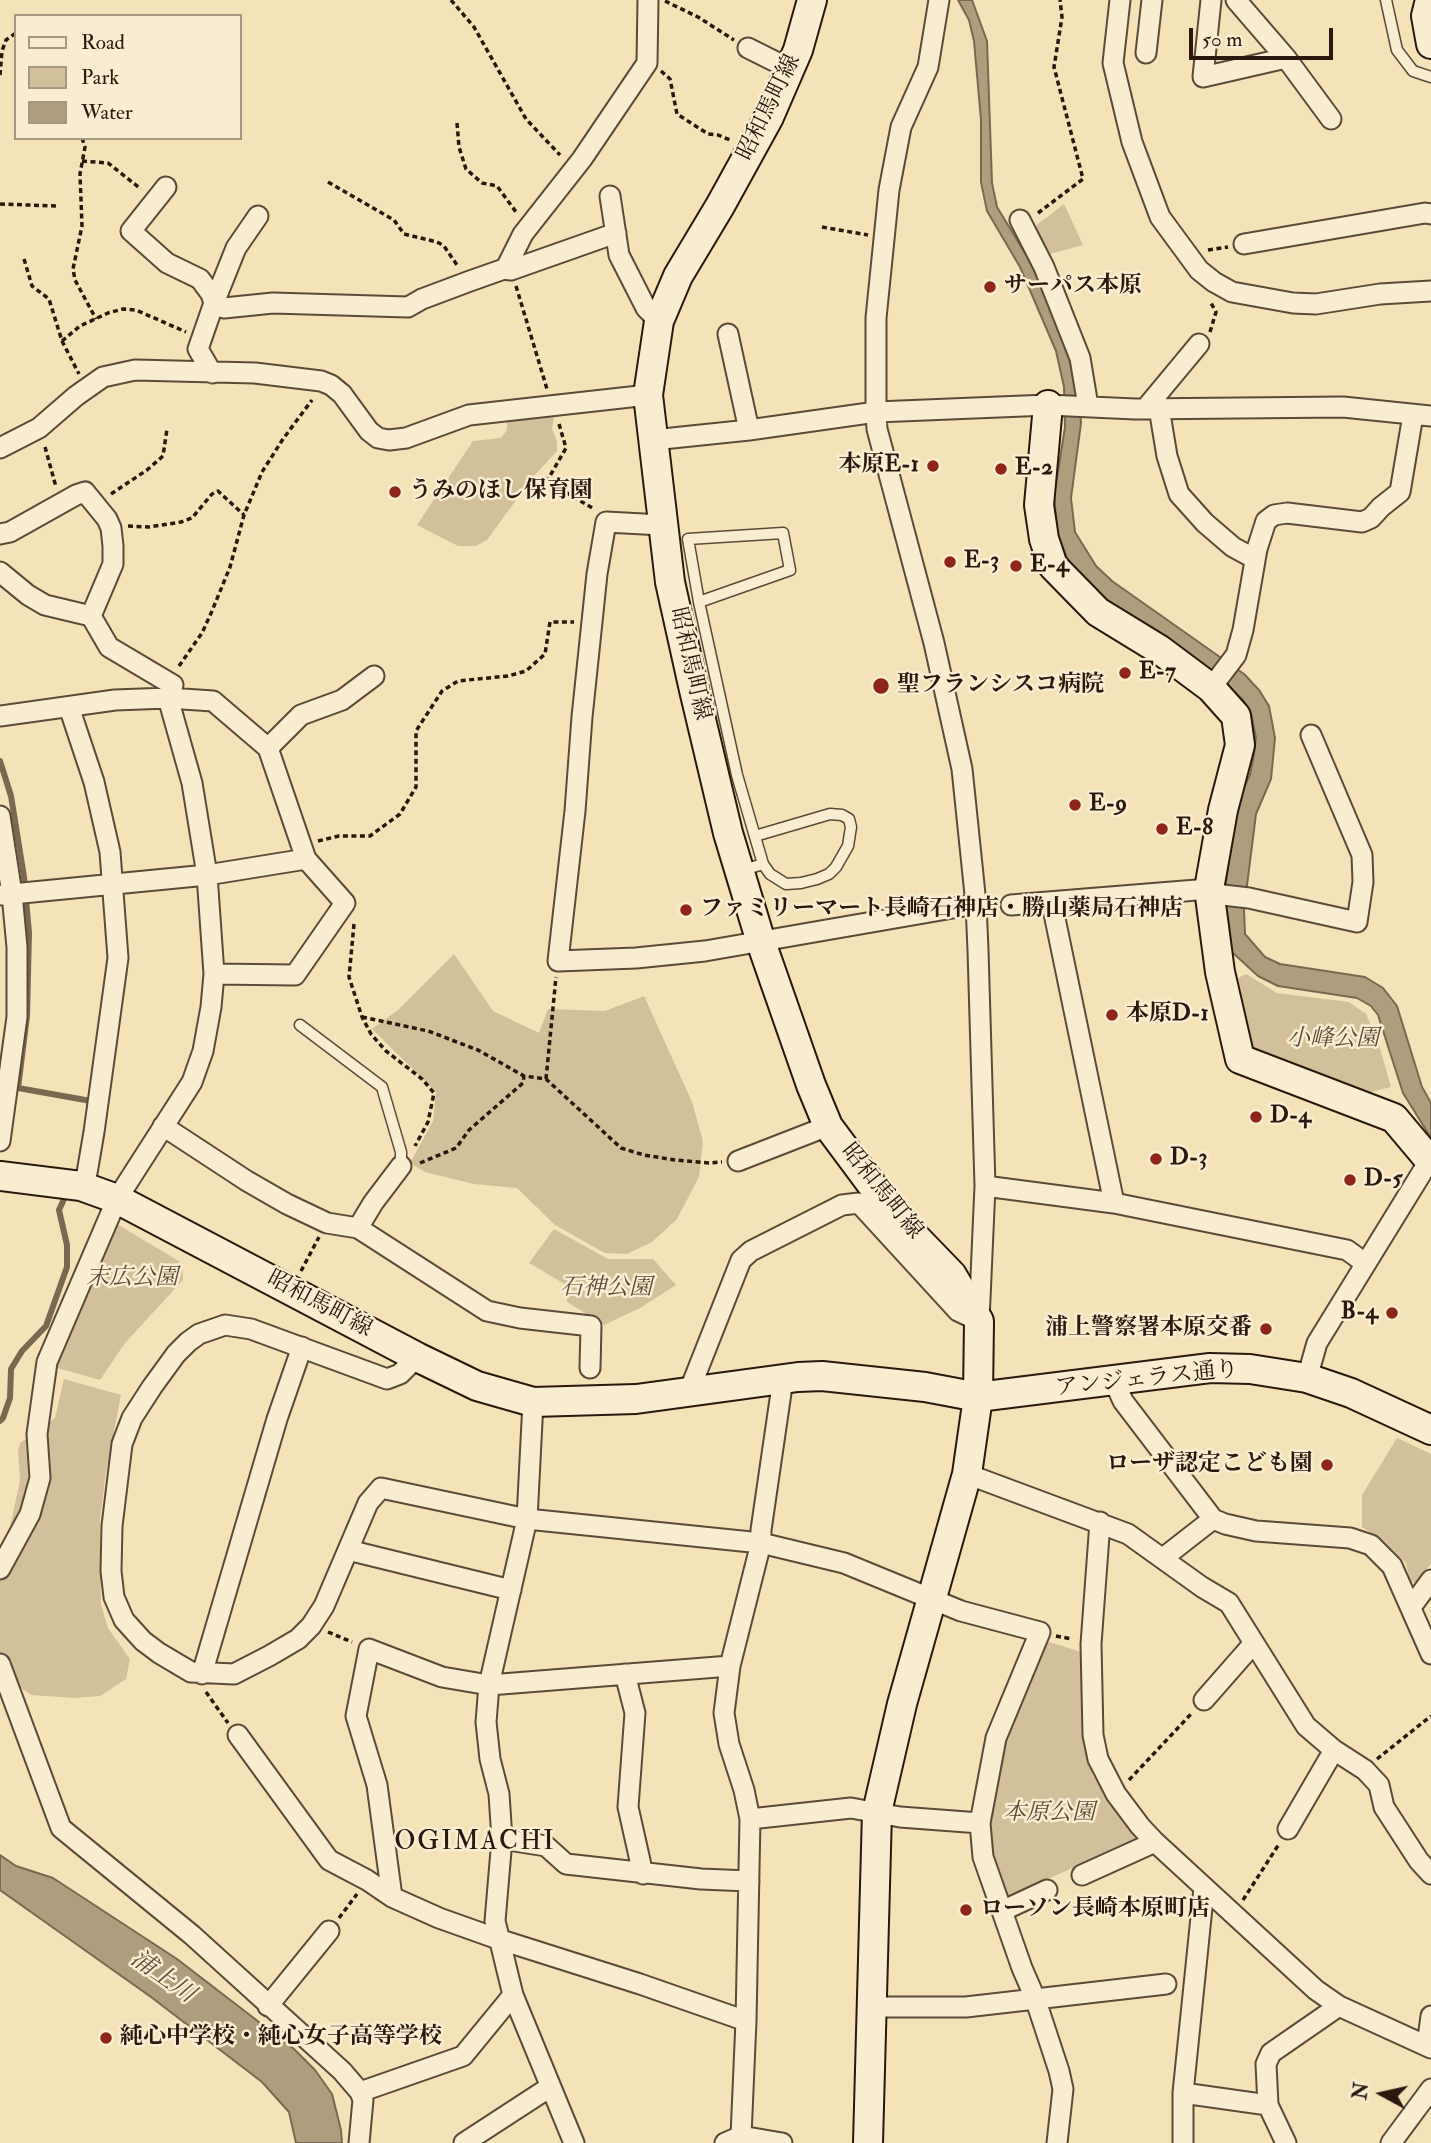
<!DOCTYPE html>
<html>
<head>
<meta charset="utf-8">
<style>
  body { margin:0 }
  #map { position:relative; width:1431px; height:2143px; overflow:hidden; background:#f4e3b8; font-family:"IM FELL Double Pica",serif }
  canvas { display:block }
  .legend { position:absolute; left:14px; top:14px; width:228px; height:126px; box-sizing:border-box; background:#f8edd1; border:2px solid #a69783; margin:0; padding:9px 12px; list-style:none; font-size:21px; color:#2a170e }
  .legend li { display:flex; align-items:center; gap:14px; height:35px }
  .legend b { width:35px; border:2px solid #a69783 }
  .north { position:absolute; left:1347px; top:2059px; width:70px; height:70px; -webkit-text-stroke:5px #f8edd1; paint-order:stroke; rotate:278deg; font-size:19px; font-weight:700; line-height:28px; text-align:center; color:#2a170e }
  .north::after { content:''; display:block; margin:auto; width:24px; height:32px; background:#2a170e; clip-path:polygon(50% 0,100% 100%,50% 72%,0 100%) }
  .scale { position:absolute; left:1189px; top:28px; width:144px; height:32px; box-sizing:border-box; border:4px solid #2a170e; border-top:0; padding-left:9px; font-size:21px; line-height:24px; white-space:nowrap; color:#2a170e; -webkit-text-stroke:5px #f8edd1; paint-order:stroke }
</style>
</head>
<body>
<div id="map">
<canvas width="1431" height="2143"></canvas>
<ul class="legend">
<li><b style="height:9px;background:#f8edd1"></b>Road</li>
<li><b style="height:19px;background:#d2c09b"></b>Park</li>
<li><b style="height:19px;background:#af9e7e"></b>Water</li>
</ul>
<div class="north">N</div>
<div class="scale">50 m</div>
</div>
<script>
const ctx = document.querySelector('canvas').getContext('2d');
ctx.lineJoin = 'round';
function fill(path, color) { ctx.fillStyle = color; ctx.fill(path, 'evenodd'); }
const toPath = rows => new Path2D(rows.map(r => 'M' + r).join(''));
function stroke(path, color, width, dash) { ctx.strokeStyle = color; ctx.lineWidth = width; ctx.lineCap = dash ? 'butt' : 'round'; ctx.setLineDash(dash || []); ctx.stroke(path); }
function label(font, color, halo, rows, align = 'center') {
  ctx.font = font + ' "IM FELL Double Pica","Noto Serif JP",serif'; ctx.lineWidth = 5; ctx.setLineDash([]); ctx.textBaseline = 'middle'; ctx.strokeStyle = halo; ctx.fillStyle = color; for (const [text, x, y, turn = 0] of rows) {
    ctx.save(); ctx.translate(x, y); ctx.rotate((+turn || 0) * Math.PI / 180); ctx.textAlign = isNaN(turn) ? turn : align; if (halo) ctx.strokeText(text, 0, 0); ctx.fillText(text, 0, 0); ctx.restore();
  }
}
fill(toPath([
  [1064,204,1083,245,1050,254,1034,227],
  [554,416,552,428,557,442,557,451,533,477,487,540,476,546,458,546,417,525,473,441,501,438,507,430,507,420],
  [454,954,493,1011,539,1033,548,1009,605,1011,644,996,692,1102,703,1141,699,1177,677,1219,652,1242,627,1254,605,1253,555,1225,517,1188,474,1184,425,1172,410,1163,433,1121,436,1092,372,1029,398,1010],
  [1246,974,1277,993,1349,1002,1366,1014,1377,1038,1391,1087,1363,1094,1250,1053,1232,981],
  [117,1224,182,1263,183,1280,125,1343,100,1380,54,1367],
  [554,1229,608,1259,653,1259,676,1285,640,1308,604,1325,567,1302,568,1286,529,1263],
  [64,1379,121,1395,106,1472,100,1519,100,1560,101,1605,108,1628,130,1659,126,1679,100,1696,74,1698,31,1695,0,1672,0,1559,10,1527,20,1481,18,1451,20,1443,55,1418],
  [1397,1438,1431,1454,1431,1563,1417,1584,1410,1581,1406,1563,1382,1540,1362,1527,1362,1495],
  [1046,1641,1081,1652,1082,1737,1093,1776,1115,1811,1139,1838,1008,1897,990,1848,992,1804,1006,1741]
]), '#d2c09b');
const water = toPath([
  [958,0,972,0,987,41,992,183,997,207,1031,263,1067,348,1078,386,1081,423,1071,498,1075,532,1096,566,1112,581,1244,674,1259,690,1269,706,1275,738,1271,779,1256,814,1244,909,1245,934,1265,957,1280,964,1365,977,1383,988,1397,1006,1422,1087,1431,1103,1431,1138,1403,1093,1378,1015,1371,1006,1357,998,1278,986,1258,976,1232,952,1222,914,1236,803,1250,775,1254,754,1256,738,1251,713,1243,700,1231,689,1100,596,1081,579,1067,558,1058,534,1054,497,1065,427,1064,387,1056,351,1020,267,987,211,981,182,981,120,974,41,969,20,958,0],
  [0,1855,16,1866,53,1878,177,1959,294,2049,315,2070,332,2094,341,2130,342,2143,296,2143,289,2112,262,2082,151,1997,0,1890,0,1855]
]);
fill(water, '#af9e7e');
stroke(water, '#7a6851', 2);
stroke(toPath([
  [0,761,11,796,24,877,29,933,27,1016,18,1088,91,1101,91,1104],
  [0,1421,3,1418,10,1398,11,1369,22,1351,46,1326,67,1267,67,1245,59,1210,64,1199]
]), '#7a6851', 6);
const lane = toPath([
  [1386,0,1397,50,1413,71,1431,77],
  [699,602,790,570,783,533,688,539,699,602,737,775,763,864,740,871],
  [755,836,830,814,842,815,849,819,851,827,848,846,836,867,829,874,817,879,801,883,786,884,770,874,763,864],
  [300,1025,382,1087,401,1152,401,1166]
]);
const street = toPath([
  [1120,0,1113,63,1132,142,1160,217,1199,270,1214,282,1232,292,1293,303,1316,304,1380,294,1431,291],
  [1211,0,1203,77,1286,58],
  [1236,0,1286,58,1331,119],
  [748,48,790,69],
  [1146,53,1152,0],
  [166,187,131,231,167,263,200,279,211,294,214,303],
  [610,196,619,255,646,308,659,321],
  [1020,220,1044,267,1080,358,1088,406],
  [1244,244,1425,213,1431,214],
  [511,270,507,266,523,234,582,159,647,63,648,0],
  [214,303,236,248,258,216],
  [728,334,749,430],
  [212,373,198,349,214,303,224,308,273,303,408,307,422,299,470,281,504,269,511,270,616,233],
  [1159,408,1167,456,1179,494,1205,523,1233,547,1255,559],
  [1145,409,1199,344],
  [653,440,749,430,876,412,1048,405,1135,409,1343,407,1431,416],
  [0,448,39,428,76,396,103,377,135,370,255,373,321,381,331,385,342,394,369,431,378,438,389,440,406,438,469,415,648,395],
  [662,525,606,522,597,574,582,717,575,811,558,961,636,958,705,951,976,904],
  [0,534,10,532,76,495,85,492,107,519,111,528,113,546,113,564,91,616,109,647,173,685,168,698,192,783,207,875,214,974,211,1007,203,1051,192,1082,117,1199,47,1362,37,1434,40,1478,30,1514,0,1569],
  [0,572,28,595,45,605,91,616],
  [1211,688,1236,655,1243,630,1257,549,1266,521,1274,515,1287,513,1362,522,1371,518,1381,507,1400,492,1413,415],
  [69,707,94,782,110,852,118,958,94,1132,87,1173,81,1186],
  [0,716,115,700,168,698,213,701,268,748,306,859,345,903,295,975,214,974],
  [268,748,301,715,342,700,374,676],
  [0,816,12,894,17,947,17,1017,0,1141],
  [2,895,207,875,306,859],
  [1052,904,1114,1203],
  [1011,905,1209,889,1223,895,1249,898,1357,922,1363,882,1362,855,1311,735],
  [163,1126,247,1181,287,1204,327,1223,358,1228,373,1203,401,1166],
  [738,1161,828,1126],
  [985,1186,1114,1203,1347,1250,1365,1263],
  [358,1228,487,1311,520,1318,591,1326,590,1368],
  [417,1357,400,1374,387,1379,251,1329,225,1325,199,1334,188,1342,176,1354,152,1387,132,1418,122,1444,112,1526,111,1571,114,1597,124,1620,143,1641,159,1653,191,1672,234,1674,269,1656,298,1639,311,1626,324,1606,368,1503,381,1488,527,1519,761,1543,844,1563,961,1611,1040,1632,996,1738,980,1823,983,1857,1022,1968,1035,1998,1059,2071,1063,2089,1057,2143],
  [1307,1378,1317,1343,1429,1161],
  [1114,1381,1123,1401,1213,1519,1225,1524,1256,1531,1350,1538,1371,1545,1392,1566,1431,1654],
  [688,1394,741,1260,751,1251,842,1205,859,1203,958,1311,979,1321,985,1186,978,950,976,904,962,769,934,643,877,429,876,412,876,318,889,190,901,127,928,67,939,0],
  [533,1402,527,1519,489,1685,486,1722,490,1759,499,1794,502,1839,495,1921,513,1995,574,2143],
  [967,1474,1128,1534,1202,1587,1229,1603,1306,1726,1334,1750,1365,1770,1379,1785,1384,1807,1419,1861,1431,1874],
  [1100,1522,1091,1644,1093,1735,1098,1759,1116,1794,1140,1826,1155,1842,1316,1990,1339,2006,1431,2048],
  [348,1550,511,1590],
  [1163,1558,1213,1519],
  [1412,1606,1431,1580],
  [0,1664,61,1828,192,1935,342,2071,360,2092,363,2100,359,2143],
  [202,1674,277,1419,302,1347],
  [625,1674,635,1713,628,1807,643,1874],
  [1204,1700,1254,1643],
  [238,1735,329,1860,367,1880,392,1897,439,1918,498,1939,640,1984,746,2021],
  [750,1819,851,1808,900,1817,980,1823],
  [1288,1829,1334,1750],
  [502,1839,546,1846,566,1864,701,1879,749,1881],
  [1082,1875,1155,1842],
  [392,1897,377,1785,356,1716,369,1649,442,1677,489,1685,730,1666],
  [1002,1911,1047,1890],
  [268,2006,329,1931],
  [873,2007,966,2007,1166,1984],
  [1427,2046,1431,2016],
  [360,2092,463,2056,513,1995],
  [1183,2093,1268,2105],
  [741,2136,746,2021,750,1819,744,1790,729,1744,724,1713,730,1666,761,1543,761,1530,783,1379],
  [464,2143,550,2087],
  [725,2143,741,2136,782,2143],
  [1183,2143,1183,2093,1204,1888],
  [1286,2143,1268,2105,1266,2064,1271,2053,1339,2006],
  [1391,2143,1431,2089]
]);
const secondary = toPath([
  [812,0,798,50,769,117,720,206,678,276,659,321,648,395,670,582,694,690,728,833,761,942,811,1085,828,1126,895,1216,952,1275,979,1321,978,1397,967,1474,902,1704,877,1812,868,2143],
  [1430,0,1426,16,1431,44],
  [1048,405,1039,505,1044,539,1053,566,1098,612,1160,650,1211,688,1236,716,1240,745,1223,810,1209,889,1220,972,1240,1059,1394,1118,1431,1162],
  [0,1176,81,1186,117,1199,417,1357,477,1386,533,1402,636,1399,798,1377,822,1376,925,1387,978,1397,1210,1368,1250,1369,1307,1378,1351,1393,1431,1430]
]);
stroke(lane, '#5c4a38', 13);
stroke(street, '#5c4a38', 23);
stroke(secondary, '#2a170e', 32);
stroke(toPath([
  [451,0,474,27,526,119,560,155],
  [665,1,698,17,734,40],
  [661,71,670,79,677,114,708,134,718,135,730,140],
  [0,75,2,51,6,40,16,33],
  [457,123,459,147,466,169,482,183,497,186,516,212],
  [82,138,85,147,80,174,82,226,73,269,75,280,96,319],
  [82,161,108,163,141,189],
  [328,182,394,220,404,234,437,242,444,246,457,265],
  [0,204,56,206],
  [1038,213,1083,179,1054,67,1062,17,1060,0],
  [822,227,868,235],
  [1208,250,1228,247],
  [24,259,32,286,49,299,62,341,79,374],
  [516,286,547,389],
  [1210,332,1216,312,1211,303],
  [62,341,80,326,108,313,123,309,136,310,186,332],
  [559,424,566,448,547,481,594,509],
  [45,447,56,487],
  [111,494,147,470,163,456,167,429],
  [128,526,149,527,181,522,192,518,212,494,218,491,244,515],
  [179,666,202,633,212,611,230,567,244,515,262,472,283,439,312,400],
  [318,841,339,836,370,836,400,814,416,787,416,731,442,691,458,681,508,676,526,671,545,654,550,622,574,622],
  [354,924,349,977,362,1017,371,1034,386,1051,422,1079,434,1093,428,1122,415,1146],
  [362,1017,428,1031,478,1050,524,1076,546,1079,621,1148,644,1155,675,1160,709,1163,722,1162],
  [546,1079,556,977],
  [420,1163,456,1148,469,1130,523,1083,524,1076],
  [301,1271,319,1237],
  [328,1632,352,1642],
  [1056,1636,1072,1639],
  [206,1692,228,1723],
  [1377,1759,1431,1716],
  [1129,1780,1191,1714],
  [1243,1900,1279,1844],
  [339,1918,357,1894]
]), '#2a170e', 3.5, [5, 3.5]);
stroke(lane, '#f8edd1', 10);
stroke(street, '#f8edd1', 19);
stroke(secondary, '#f8edd1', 28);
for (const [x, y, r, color] of [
  [990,287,7,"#8f2418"],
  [933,466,7,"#8f2418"],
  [1001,469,7,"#8f2418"],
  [395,492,7,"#8f2418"],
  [950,562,7,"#8f2418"],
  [1016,566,7,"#8f2418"],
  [1125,673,7,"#8f2418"],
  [881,686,9,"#8f2418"],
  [1075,805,7,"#8f2418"],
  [1162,829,7,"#8f2418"],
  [686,910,7,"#8f2418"],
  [1112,1015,7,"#8f2418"],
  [1256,1117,7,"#8f2418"],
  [1156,1159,7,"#8f2418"],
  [1350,1180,7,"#8f2418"],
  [1392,1313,7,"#8f2418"],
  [1266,1329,7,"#8f2418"],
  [1327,1465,7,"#8f2418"],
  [966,1910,7,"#8f2418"],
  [106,2038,7,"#8f2418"]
]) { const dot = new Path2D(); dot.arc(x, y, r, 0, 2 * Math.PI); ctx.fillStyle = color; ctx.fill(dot); stroke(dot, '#f8edd1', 2.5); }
label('23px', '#2a170e', '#f8edd1', [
  ["昭和馬町線",770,108,-64],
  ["昭和馬町線",689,664,77],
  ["昭和馬町線",881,1192,51],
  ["昭和馬町線",319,1305,28],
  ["アンジェラス通り",1147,1380,-6]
]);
label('bold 23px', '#2a170e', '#f8edd1', [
  ["サーパス本原",1004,287],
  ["本原E-1",919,466,"right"],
  ["E-2",1015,469],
  ["うみのほし保育園",409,492],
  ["E-3",964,562],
  ["E-4",1030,566],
  ["E-7",1139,673],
  ["聖フランシスコ病院",897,686],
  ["E-9",1089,805],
  ["E-8",1176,829],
  ["ファミリーマート長崎石神店・勝山薬局石神店",700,910],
  ["本原D-1",1126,1015],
  ["D-4",1270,1117],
  ["D-3",1170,1159],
  ["D-5",1364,1180],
  ["B-4",1378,1313,"right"],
  ["浦上警察署本原交番",1252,1329,"right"],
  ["ローザ認定こども園",1313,1465,"right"],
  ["ローソン長崎本原町店",980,1910],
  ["純心中学校・純心女子高等学校",120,2038]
], 'left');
label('italic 23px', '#5c4a38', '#f8edd1', [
  ["小峰公園",1333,1040],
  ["末広公園",132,1279],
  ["石神公園",606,1289],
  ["本原公園",1049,1814]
]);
label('italic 24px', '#5f4d3b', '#f8edd1', [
  ["浦上川",162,1978,35]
]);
ctx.letterSpacing = '2px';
label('26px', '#2a170e', '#f8edd1', [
  ["OGIMACHI",475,1843]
]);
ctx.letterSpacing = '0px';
</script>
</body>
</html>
